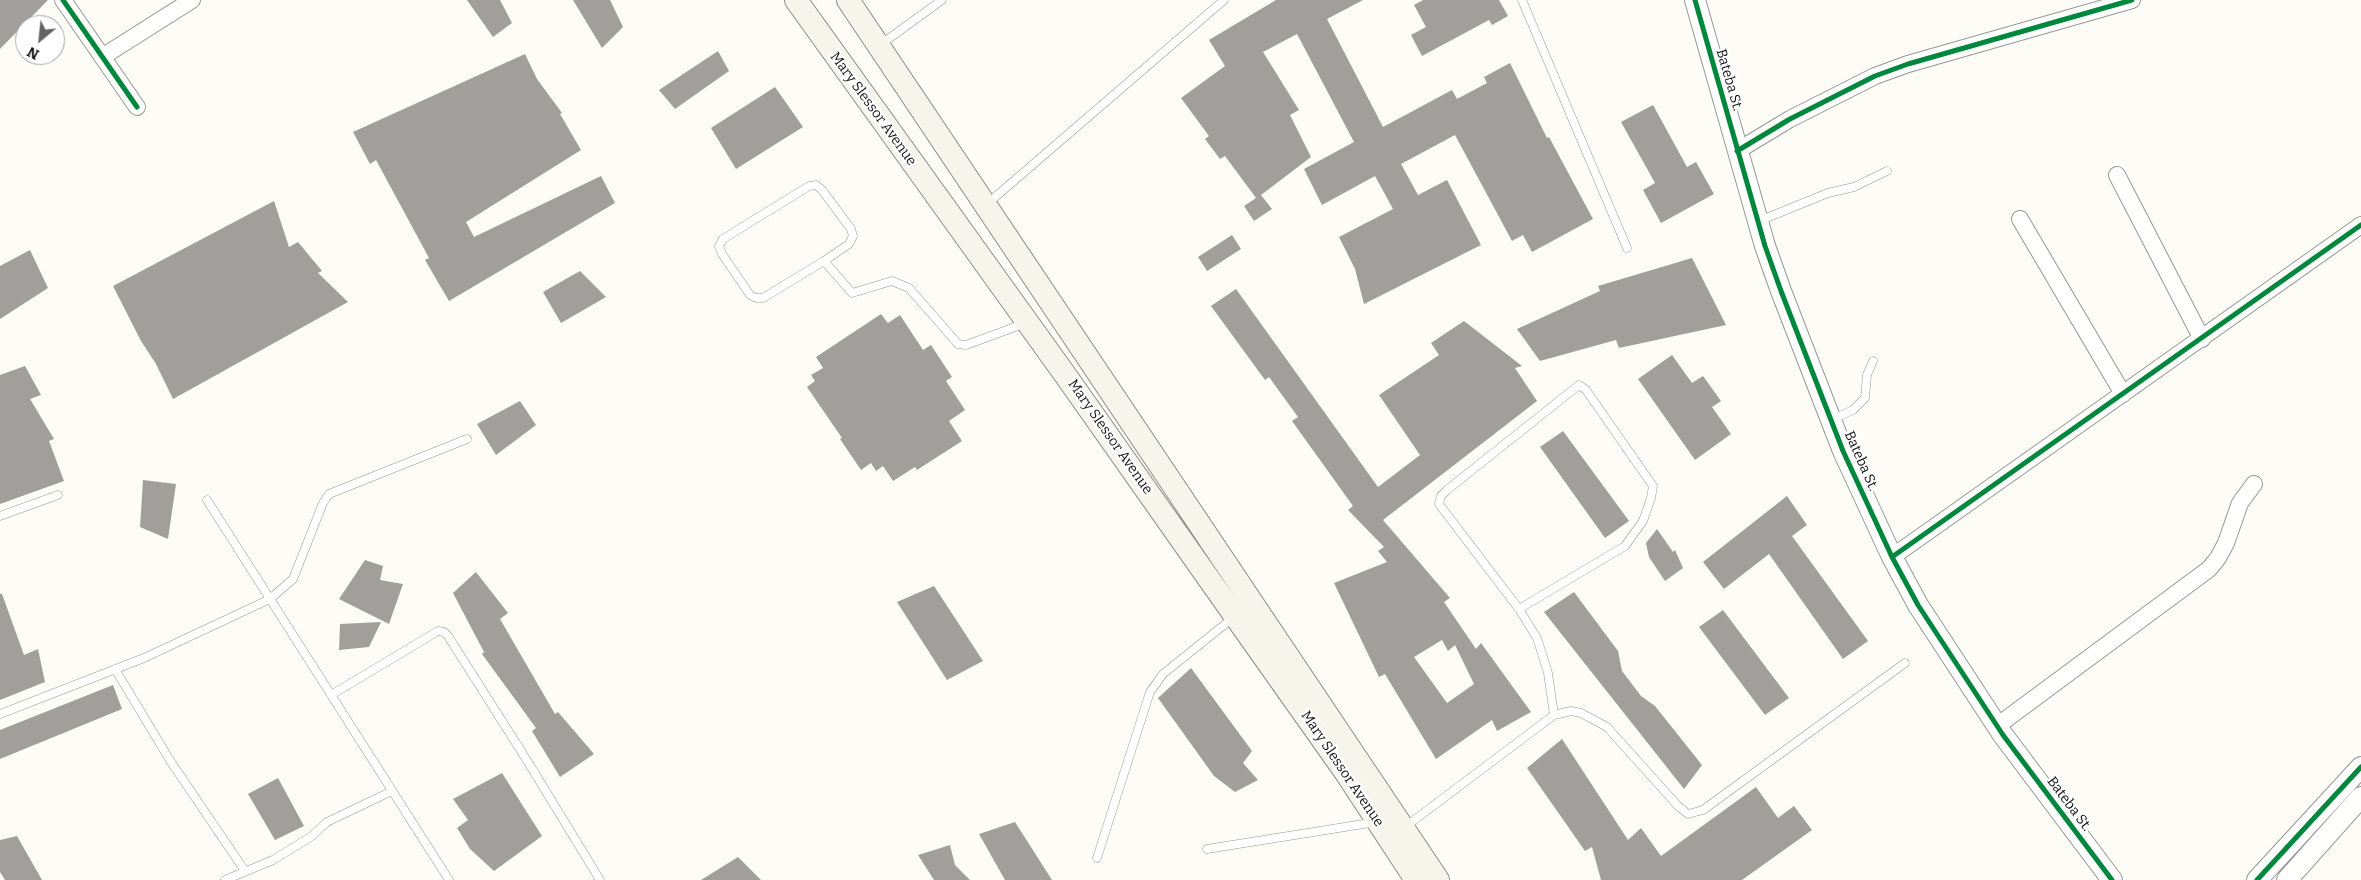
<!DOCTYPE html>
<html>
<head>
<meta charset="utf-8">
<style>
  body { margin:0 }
  #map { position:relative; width:2361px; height:880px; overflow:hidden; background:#fdfcf7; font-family:Bitter,serif }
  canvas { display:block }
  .north { position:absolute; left:15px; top:15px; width:50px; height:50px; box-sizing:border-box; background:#fff; border:1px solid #a0a0a0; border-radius:50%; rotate:208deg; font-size:14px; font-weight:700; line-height:20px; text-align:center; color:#111 }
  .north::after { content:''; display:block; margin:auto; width:18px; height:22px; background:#646362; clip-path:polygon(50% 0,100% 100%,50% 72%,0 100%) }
</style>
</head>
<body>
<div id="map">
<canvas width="2361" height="880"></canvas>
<div class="north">N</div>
</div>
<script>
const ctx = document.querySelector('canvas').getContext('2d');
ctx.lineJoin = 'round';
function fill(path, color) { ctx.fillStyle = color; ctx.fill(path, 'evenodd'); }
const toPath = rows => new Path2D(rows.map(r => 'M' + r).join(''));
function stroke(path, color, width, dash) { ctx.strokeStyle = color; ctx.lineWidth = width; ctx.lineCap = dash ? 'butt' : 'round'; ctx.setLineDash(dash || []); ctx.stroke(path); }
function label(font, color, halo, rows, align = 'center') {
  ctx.font = font + ' Bitter,serif'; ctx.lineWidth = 5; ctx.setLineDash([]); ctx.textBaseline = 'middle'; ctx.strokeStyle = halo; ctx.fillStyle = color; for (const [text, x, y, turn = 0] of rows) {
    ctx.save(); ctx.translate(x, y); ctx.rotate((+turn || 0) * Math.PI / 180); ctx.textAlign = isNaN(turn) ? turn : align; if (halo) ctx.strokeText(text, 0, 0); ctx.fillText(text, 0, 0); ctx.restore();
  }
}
fill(toPath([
  [0,0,48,0,0,49],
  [467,0,500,0,512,23,493,37],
  [573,0,610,0,623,27,602,48],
  [1276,0,1363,0,1327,19,1383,127,1452,90,1457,99,1487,83,1484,77,1510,63,1547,138,1549,137,1593,219,1532,252,1523,235,1512,241,1455,135,1401,164,1418,195,1447,180,1481,245,1364,304,1355,269,1339,237,1393,209,1375,176,1322,205,1304,169,1354,142,1297,34,1263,52,1299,110,1290,115,1311,157,1261,195,1272,209,1254,221,1244,206,1256,198,1225,156,1220,159,1205,139,1209,136,1181,98,1225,66,1209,40],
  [1423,0,1499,0,1508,16,1492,25,1489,20,1422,56,1411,35,1426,27,1414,5],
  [718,51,729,71,675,109,659,90],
  [525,54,537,79,562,113,560,114,581,150,466,222,474,237,601,176,615,203,449,301,425,260,429,258,376,160,370,164,353,132],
  [775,87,803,127,736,169,711,128],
  [1653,105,1687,167,1696,162,1714,194,1661,223,1643,190,1655,183,1621,122],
  [274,201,289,247,298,242,322,271,318,273,348,302,173,399,156,364,141,341,113,286],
  [1232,235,1241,249,1207,271,1198,257],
  [30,250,48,288,0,319,0,266],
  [1692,258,1726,325,1619,348,1616,340,1540,361,1517,329,1600,291,1598,286],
  [580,271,606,297,561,323,543,292],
  [1236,289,1378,487,1420,455,1379,395,1439,355,1431,343,1464,321,1522,366,1515,368,1537,401,1383,520,1450,598,1444,602,1476,649,1481,643,1531,712,1497,731,1492,720,1436,759,1385,674,1379,677,1334,583,1387,562,1378,551,1384,547,1348,510,1353,506,1292,421,1298,417,1269,377,1265,380,1211,306],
  [1442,640,1448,651,1455,645,1474,684,1447,703,1414,657],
  [881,314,888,323,900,315,923,350,931,345,952,377,946,381,965,410,949,421,962,441,917,470,915,467,893,481,883,466,876,471,871,463,861,470,840,439,842,438,807,387,815,381,811,375,823,368,816,357],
  [1672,355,1692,383,1703,376,1721,401,1712,407,1731,434,1695,460,1638,379],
  [25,366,41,395,30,399,54,439,49,441,64,481,0,504,0,375],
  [520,401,536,425,496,455,477,424],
  [1563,431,1629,521,1605,538,1540,447],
  [143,480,176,484,168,539,140,527],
  [1787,496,1807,525,1792,536,1868,641,1843,659,1769,554,1724,589,1703,562],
  [1657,529,1673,552,1675,550,1683,568,1665,581,1649,557,1646,543],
  [365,560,383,566,380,580,403,584,389,624,339,599],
  [476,572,508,613,500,619,555,714,558,712,594,754,560,777,532,731,536,728,482,654,484,652,453,593],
  [934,586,983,661,947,680,897,602],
  [1574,592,1618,651,1622,671,1641,696,1655,706,1702,765,1684,789,1544,612],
  [0,594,2,594,24,655,38,649,45,682,0,700],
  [1723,610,1789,698,1765,715,1699,627],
  [381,622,369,647,339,650,340,624],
  [1191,668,1252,751,1243,763,1258,780,1235,792,1214,776,1158,698],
  [113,685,122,709,0,759,0,730],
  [1562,739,1628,840,1641,828,1661,856,1756,787,1778,818,1794,806,1812,830,1742,880,1601,880,1592,847,1585,851,1527,768],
  [502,773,542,836,494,871,470,849,457,828,468,820,453,799],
  [278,778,304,826,275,840,248,794],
  [1015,822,1052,880,1005,880,979,834],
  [17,836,42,880,5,880,0,872,0,840],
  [950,845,955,865,970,880,934,880,918,855],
  [738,857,761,880,701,880]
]), '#a19f9c');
const service = toPath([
  [1522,0,1627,248],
  [880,45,942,0],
  [987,204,1224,0],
  [1759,221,1828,193,1854,187,1887,171],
  [824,261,849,244,853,236,851,229,822,190,816,185,809,186,723,239,719,246,722,254,750,295,756,298,763,298,824,261,852,293,892,281,909,288,958,344,966,345,1026,323],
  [1833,419,1853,410,1865,398,1867,375,1873,361],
  [207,500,449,880],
  [0,516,58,495],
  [1519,609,1625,546,1643,521,1651,498,1653,486,1586,390,1579,385,1447,490,1441,496,1439,504,1519,609,1537,638,1548,673,1554,715],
  [115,669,171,762,245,871],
  [331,695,438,631,444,632,448,636,528,762,600,880],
  [0,714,144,658,270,599,293,579,323,503,329,494,467,439],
  [1405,827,1554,715,1571,711,1581,713,1607,727,1678,806,1688,814,1703,810,1905,663],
  [1207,849,1376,822],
  [1097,858,1150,692,1163,674,1234,617],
  [225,880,273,860,312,836,327,822,392,791]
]);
const minor = toPath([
  [63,0,137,107],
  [102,57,192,0],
  [1737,151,1790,119,1875,76,1908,64,2132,0],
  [2117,175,2202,339],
  [2020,219,2123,394],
  [1892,557,2361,225],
  [1997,726,2209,569,2218,558,2226,543,2240,503,2254,484]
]);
const tertiary = toPath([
  [1695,0,1765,246,1781,291,1843,451,1892,557,1918,605,2003,735,2112,880],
  [2257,880,2361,767],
  [2287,880,2361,797]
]);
const secondary = toPath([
  [796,0,1066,376,1235,616,1346,773,1416,880],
  [848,0,1438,880]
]);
stroke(service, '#979795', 9);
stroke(minor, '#979795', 18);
stroke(tertiary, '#979795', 22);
stroke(secondary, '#8e8d8b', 24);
stroke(service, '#fffffe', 8);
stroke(minor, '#fffffe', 16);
stroke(tertiary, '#fffffe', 20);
stroke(secondary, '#f6f4eb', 22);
stroke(toPath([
  [63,0,137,107],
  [1695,0,1765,246,1781,291,1843,451,1892,557,1918,605,2003,735,2112,880],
  [1737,151,1790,119,1875,76,1908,64,2132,0],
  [1892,557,2361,225],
  [2257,880,2361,767]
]), '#00873e', 5);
label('14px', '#111', '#fff', [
  ["Bateba St.",1729,80,74],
  ["Mary Slessor Avenue",873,109,54],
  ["Mary Slessor Avenue",1110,437,55],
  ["Bateba St.",1861,461,66],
  ["Mary Slessor Avenue",1342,769,56],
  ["Bateba St.",2069,804,53]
]);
</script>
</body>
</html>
